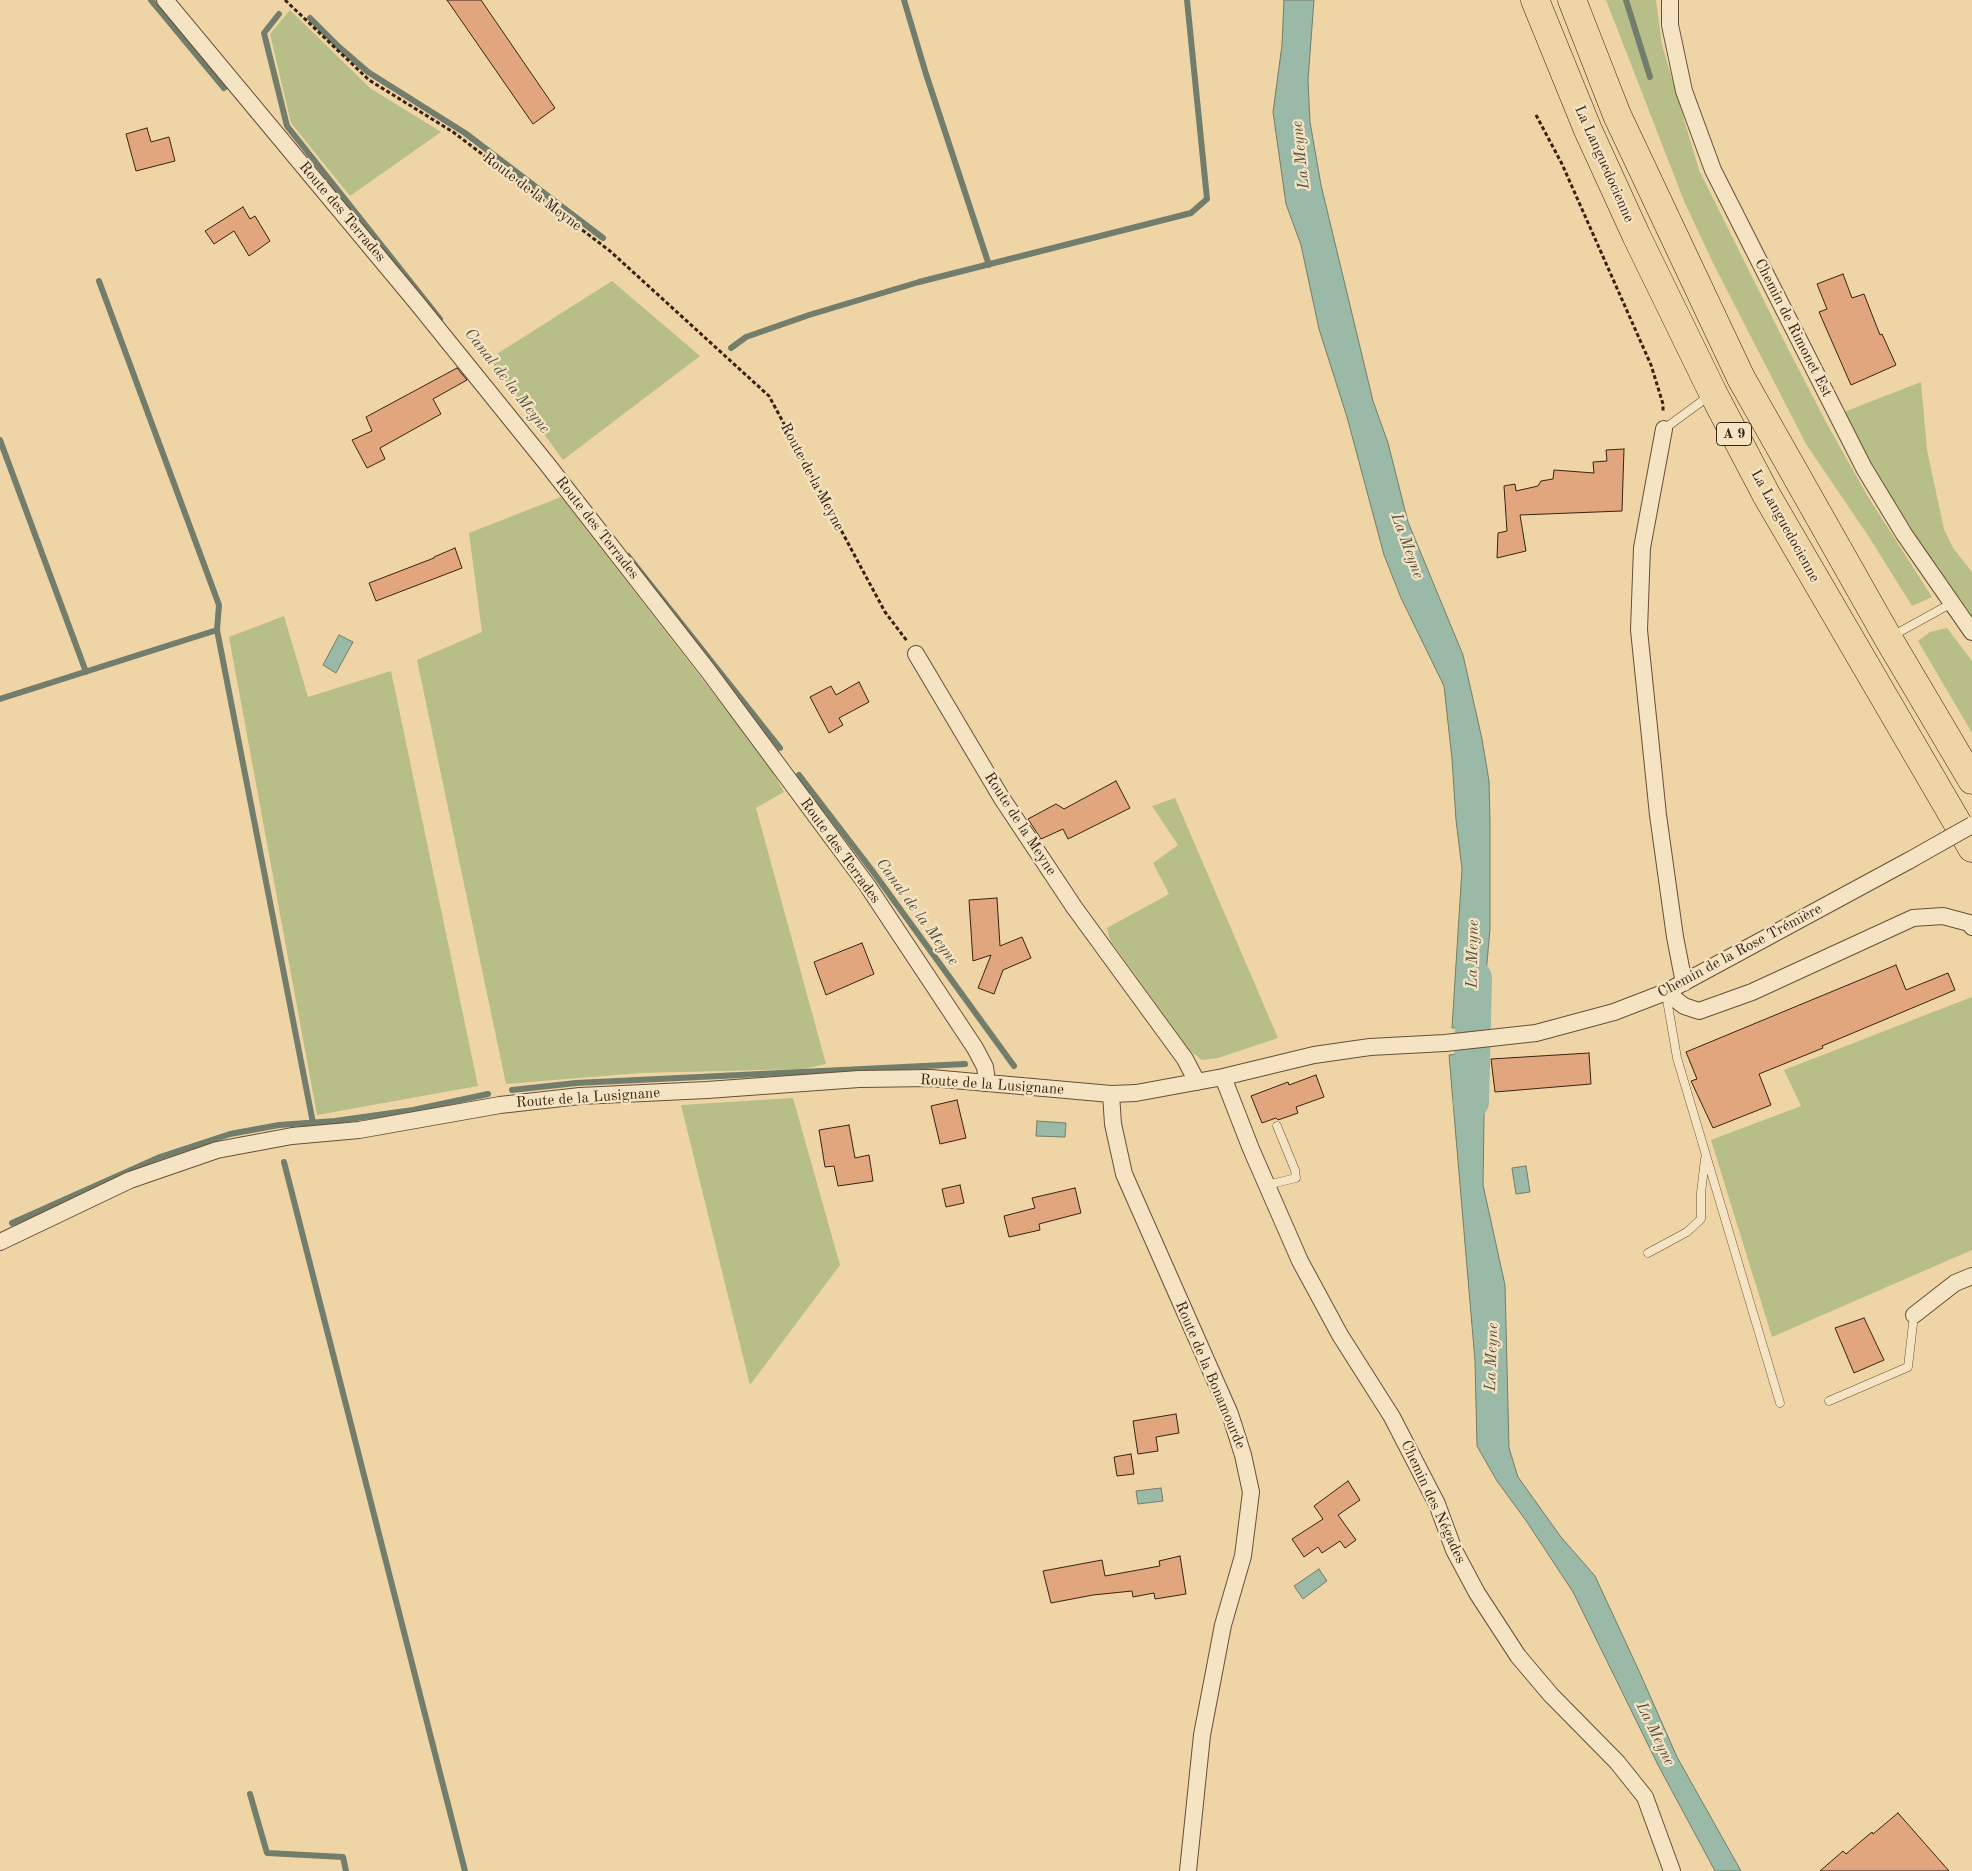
<!DOCTYPE html>
<html>
<head>
<meta charset="utf-8">
<style>
  body { margin:0 }
  canvas { display:block; background:#efd5a5 }
</style>
</head>
<body>
<canvas width="1972" height="1871"></canvas>
<script>
const ctx = document.querySelector('canvas').getContext('2d');
ctx.lineJoin = 'round';
function fill(path, color) { ctx.fillStyle = color; ctx.fill(path, 'evenodd'); }
const toPath = rows => new Path2D(rows.map(r => 'M' + r).join(''));
function stroke(path, color, width, dash) { ctx.strokeStyle = color; ctx.lineWidth = width; ctx.lineCap = dash ? 'butt' : 'round'; ctx.setLineDash(dash || []); ctx.stroke(path); }
function label(font, color, halo, rows, align = 'center') {
  ctx.font = font + ' "Old Standard TT",serif'; ctx.lineWidth = 4.5; ctx.setLineDash([]); ctx.textBaseline = 'middle'; ctx.strokeStyle = halo; ctx.fillStyle = color; for (const [text, x, y, turn = 0] of rows) {
    ctx.save(); ctx.translate(x, y); ctx.rotate((+turn || 0) * Math.PI / 180); ctx.textAlign = isNaN(turn) ? turn : align; if (halo) ctx.strokeText(text, 0, 0); ctx.fillText(text, 0, 0); ctx.restore();
  }
}
fill(toPath([
  [1606,0,1656,0,1662,45,1699,170,1780,333,1827,424,1867,495,1932,597,1912,606,1869,537,1806,444,1713,263,1684,201],
  [290,10,370,88,441,132,350,196,291,123,270,34],
  [612,281,700,356,563,460,489,359],
  [1921,382,1927,450,1944,529,1953,548,1972,572,1972,618,1935,567,1883,484,1844,412],
  [561,497,768,764,784,792,756,808,826,1064,803,1069,640,1073,506,1084,417,660,482,632,469,533],
  [284,616,308,697,391,671,478,1086,317,1115,229,637],
  [1947,628,1972,661,1972,733,1918,641,1930,632],
  [1175,798,1278,1038,1218,1058,1202,1060,1190,1051,1110,940,1107,928,1169,894,1153,863,1178,845,1152,806],
  [1972,997,1972,1250,1772,1337,1711,1140,1801,1106,1784,1070],
  [793,1098,840,1265,750,1385,681,1105]
]), '#b7be88');
const water = toPath([
  [1284,0,1314,0,1308,80,1310,122,1321,185,1373,401,1388,443,1408,522,1463,655,1482,739,1489,781,1490,822,1490,929,1486,974,1485,1025,1452,1028,1462,869,1456,820,1452,759,1444,686,1401,598,1384,555,1347,417,1319,329,1301,245,1286,204,1273,112,1282,45,1284,0],
  [339,635,353,642,336,673,323,665,339,635],
  [1485,1051,1483,1185,1505,1285,1509,1448,1518,1477,1561,1537,1595,1576,1639,1671,1677,1757,1741,1871,1715,1871,1658,1765,1573,1592,1527,1522,1497,1481,1477,1446,1475,1361,1449,1055,1485,1051],
  [1037,1121,1066,1123,1065,1137,1036,1136,1037,1121],
  [1526,1166,1530,1192,1516,1194,1512,1168,1526,1166],
  [1161,1488,1163,1501,1138,1504,1136,1491,1161,1488],
  [1319,1569,1327,1581,1303,1599,1294,1586,1319,1569]
]);
fill(water, '#9ab9a6');
stroke(water, '#737d6b', 1);
stroke(toPath([
  [151,0,224,88],
  [904,0,926,74,989,265],
  [1626,0,1650,77],
  [279,14,264,33,287,126,440,319],
  [310,18,338,46,368,72,465,133,603,238],
  [99,281,219,605,217,630],
  [731,348,746,337,809,315,919,282,1191,213,1207,199,1187,0],
  [0,440,86,672],
  [628,556,780,748],
  [0,699,217,630,313,1123],
  [799,775,871,869,1014,1066],
  [512,1090,576,1083,965,1064],
  [284,1162,465,1871],
  [12,1223,160,1157,230,1134,279,1125,335,1121,413,1110,488,1094],
  [250,1794,267,1853,343,1857,346,1871]
]), '#737d6b', 6);
stroke(toPath([
  [1471,1102,1474,978]
]), '#9ab9a6', 36);
const building = toPath([
  [447,0,481,0,555,108,533,124,447,0],
  [147,128,151,142,169,137,175,161,136,171,126,134,147,128],
  [243,207,250,219,255,216,270,241,249,256,234,231,214,244,205,231,243,207],
  [1843,274,1852,298,1864,294,1880,335,1882,334,1896,365,1851,385,1819,312,1827,309,1817,284,1843,274],
  [457,368,467,380,433,399,441,414,380,448,385,459,367,468,352,440,372,431,366,417,457,368],
  [1624,449,1622,511,1520,515,1526,551,1497,558,1498,533,1507,531,1504,486,1515,484,1516,491,1538,486,1541,481,1553,479,1554,470,1594,473,1593,462,1607,461,1606,450,1624,449],
  [455,548,462,568,376,601,369,583,434,558,434,557,455,548],
  [859,682,869,702,839,718,843,725,829,733,810,697,831,686,836,695,859,682],
  [1116,781,1130,808,1068,839,1063,829,1041,839,1028,819,1056,804,1064,809,1116,781],
  [997,898,1000,946,1022,937,1031,958,1003,970,994,994,978,988,991,955,973,961,969,900,997,898],
  [862,943,874,974,826,995,814,962,862,943],
  [1896,965,1906,990,1948,973,1955,990,1822,1046,1823,1048,1759,1074,1771,1105,1713,1128,1691,1081,1697,1079,1686,1052,1896,965],
  [1589,1053,1591,1084,1495,1092,1491,1059,1589,1053],
  [1316,1075,1324,1097,1296,1107,1298,1113,1278,1120,1276,1118,1262,1123,1251,1096,1288,1082,1289,1085,1316,1075],
  [957,1100,966,1138,940,1144,931,1106,957,1100],
  [849,1125,855,1158,869,1155,873,1181,838,1186,834,1166,825,1167,819,1130,849,1125],
  [960,1185,964,1203,946,1207,942,1189,960,1185],
  [1075,1188,1081,1213,1039,1224,1040,1230,1009,1237,1004,1216,1035,1208,1032,1198,1075,1188],
  [1864,1318,1884,1360,1854,1373,1835,1328,1864,1318],
  [1176,1414,1179,1433,1156,1437,1158,1451,1138,1454,1133,1421,1176,1414],
  [1131,1454,1134,1474,1117,1476,1114,1457,1131,1454],
  [1348,1481,1360,1500,1338,1515,1356,1540,1345,1548,1340,1541,1322,1553,1318,1547,1304,1557,1292,1539,1323,1519,1314,1506,1348,1481],
  [1180,1556,1186,1594,1155,1599,1154,1593,1133,1597,1132,1591,1093,1595,1051,1603,1043,1571,1102,1560,1105,1576,1160,1566,1159,1561,1180,1556],
  [1898,1813,1949,1871,1820,1871,1843,1851,1846,1854,1872,1832,1873,1834,1898,1813]
]);
fill(building, '#e1a67d');
stroke(building, '#382213', 1);
const lane = toPath([
  [1664,429,1709,396],
  [1892,636,1952,603],
  [1666,994,1677,1058,1780,1403],
  [1267,1185,1296,1178,1295,1170,1277,1126],
  [1648,1253,1687,1232,1701,1219,1701,1193,1705,1159],
  [1829,1401,1908,1367,1914,1315]
]);
const street = toPath([
  [165,0,417,303,547,464,709,672,867,885,975,1048,985,1067,986,1074,984,1083],
  [1670,0,1670,25,1684,91,1713,170,1864,468,1904,534,1972,632],
  [1664,429,1642,548,1639,630,1658,815,1675,937,1684,983],
  [916,654,1001,797,1074,907,1185,1059,1197,1082],
  [1666,992,1684,1006,1699,1011,1752,992,1913,918,1943,916,1969,923,1972,927],
  [1223,1077,1251,1149,1300,1261,1340,1335,1392,1417,1437,1504,1454,1550,1477,1593,1518,1656,1551,1695,1617,1762,1645,1797,1672,1871],
  [1111,1094,1113,1124,1124,1174,1230,1414,1243,1455,1251,1492,1243,1556,1223,1625,1202,1735,1188,1871],
  [0,1242,130,1180,217,1150,292,1136,359,1130,500,1105,580,1096,707,1090,859,1079,931,1078,1111,1094,1136,1093,1223,1077,1314,1055,1370,1047,1445,1043,1536,1033,1614,1012,1666,992,1910,860],
  [1914,1315,1955,1283,1972,1276]
]);
const highway = toPath([
  [1535,0,1588,130,1636,235,1713,393,1767,496,1972,848],
  [1572,0,1617,115,1741,378,1888,638,1972,780]
]);
stroke(lane, '#664f38', 9);
stroke(street, '#664f38', 18);
stroke(highway, '#382213', 29);
stroke(toPath([
  [285,0,369,80,453,132,610,251,769,396,885,612,907,641],
  [1536,115,1562,164,1651,365,1663,404,1663,413]
]), '#382213', 3, [4, 2.5]);
stroke(lane, '#f5e4c4', 8);
stroke(street, '#f5e4c4', 16);
stroke(highway, '#efd5a5', 28);
const streetBridge = toPath([
  [1910,860,1972,825]
]);
stroke(streetBridge, '#664f38', 18, []);
stroke(streetBridge, '#f5e4c4', 16);
for (const [x, y, w] of [
  [1734,434,35]
]) { const box = new Path2D(); box.roundRect(x - w / 2, y - 11.5, w, 23, 4); ctx.fillStyle = '#f5e4c4'; ctx.fill(box); stroke(box, '#382213', 1); }
label('bold 14px', '#382213', null, [
  ["A 9",1734,434]
]);
label('15px', '#382213', '#f5e4c4', [
  ["La Languedocienne",1604,164,66],
  ["Route de la Meyne",532,192,37],
  ["Route des Terrades",342,212,50],
  ["Chemin de Rimonet Est",1793,328,63],
  ["Route de la Meyne",812,477,62],
  ["La Languedocienne",1785,526,61],
  ["Route des Terrades",597,528,52],
  ["Route de la Meyne",1020,824,57],
  ["Route des Terrades",840,851,54],
  ["Chemin de la Rose Trémière",1740,951,-28],
  ["Route de la Lusignane",992,1085,4],
  ["Route de la Lusignane",588,1098,-4],
  ["Route de la Bonamourde",1210,1375,67],
  ["Chemin des Négades",1433,1502,65]
]);
label('italic 16px', '#554f3f', '#f5e4c4', [
  ["La Meyne",1301,155,-96],
  ["Canal de la Meyne",507,381,52],
  ["La Meyne",1407,546,70],
  ["Canal de la Meyne",917,912,54],
  ["La Meyne",1473,954,-89],
  ["La Meyne",1492,1357,-88],
  ["La Meyne",1655,1734,64]
]);
</script>
</body>
</html>
